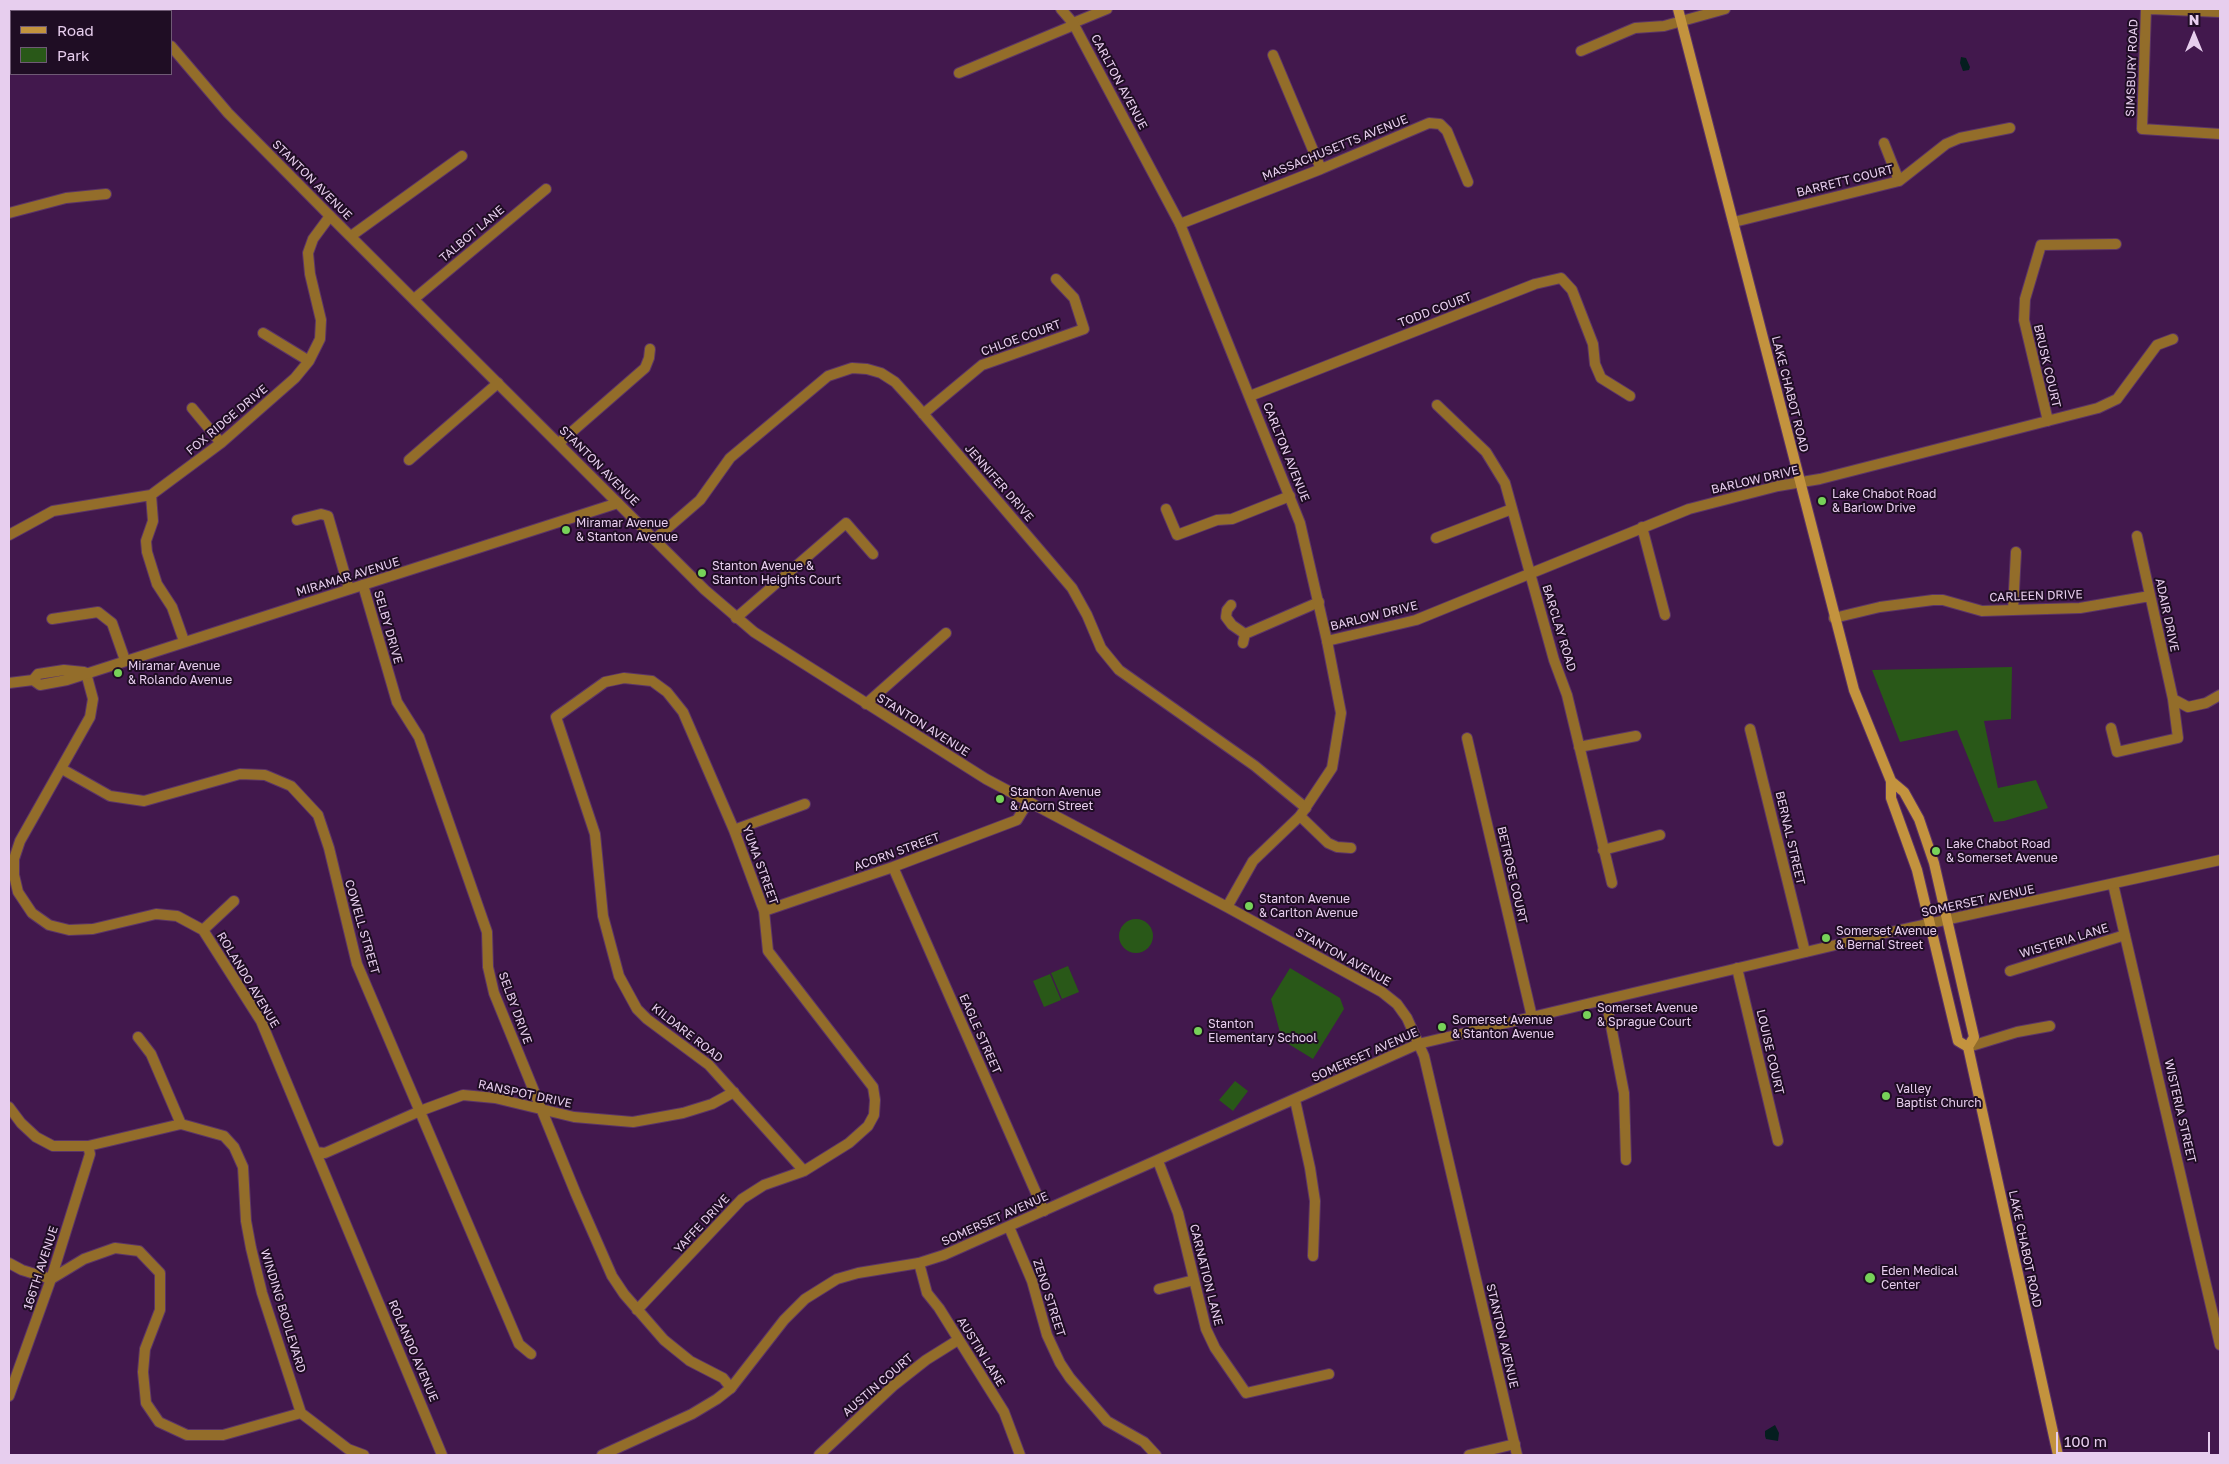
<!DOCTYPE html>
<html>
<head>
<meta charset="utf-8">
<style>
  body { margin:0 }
  #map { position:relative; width:2229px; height:1464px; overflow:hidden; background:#42184d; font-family:"Golos Text",sans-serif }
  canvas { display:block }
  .frame { position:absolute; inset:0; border:10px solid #e7ceee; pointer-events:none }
  .legend { position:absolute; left:10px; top:10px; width:162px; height:65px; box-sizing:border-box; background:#1f0d24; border:1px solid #6f5a75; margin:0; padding:6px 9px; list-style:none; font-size:15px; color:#e7ceee }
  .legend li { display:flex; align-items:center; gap:10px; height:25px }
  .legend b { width:25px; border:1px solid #6f5a75 }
  .north { position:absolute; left:2169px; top:10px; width:50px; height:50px; -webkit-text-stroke:4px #1f0d24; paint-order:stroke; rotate:0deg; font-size:14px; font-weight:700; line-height:20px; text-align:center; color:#e7ceee }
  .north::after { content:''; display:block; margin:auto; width:18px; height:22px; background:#e7ceee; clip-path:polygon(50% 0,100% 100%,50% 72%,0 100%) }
  .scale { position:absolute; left:2056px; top:1432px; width:154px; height:22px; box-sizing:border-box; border:2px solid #e7ceee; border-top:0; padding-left:6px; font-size:15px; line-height:18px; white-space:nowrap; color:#e7ceee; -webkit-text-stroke:4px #1f0d24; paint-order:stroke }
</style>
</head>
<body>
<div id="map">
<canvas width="2229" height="1464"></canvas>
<div class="frame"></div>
<ul class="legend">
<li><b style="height:6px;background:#c3933e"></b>Road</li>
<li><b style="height:14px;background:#295818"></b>Park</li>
</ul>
<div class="north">N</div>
<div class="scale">100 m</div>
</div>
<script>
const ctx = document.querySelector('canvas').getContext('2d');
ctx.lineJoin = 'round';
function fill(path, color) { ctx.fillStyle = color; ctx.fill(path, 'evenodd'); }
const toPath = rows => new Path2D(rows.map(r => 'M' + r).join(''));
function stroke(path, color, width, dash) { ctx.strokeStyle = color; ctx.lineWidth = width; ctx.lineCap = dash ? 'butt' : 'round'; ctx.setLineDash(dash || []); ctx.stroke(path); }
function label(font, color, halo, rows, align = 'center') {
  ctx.font = font + ' "Golos Text",sans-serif'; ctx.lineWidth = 4; ctx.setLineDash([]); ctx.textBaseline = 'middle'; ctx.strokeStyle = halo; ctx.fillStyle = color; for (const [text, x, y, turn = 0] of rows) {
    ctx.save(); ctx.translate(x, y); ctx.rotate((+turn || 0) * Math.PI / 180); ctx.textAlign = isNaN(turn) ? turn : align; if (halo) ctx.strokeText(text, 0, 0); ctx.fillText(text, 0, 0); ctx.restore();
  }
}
fill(toPath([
  [2012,667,2011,719,1984,721,1998,788,2036,780,2048,808,2004,821,1994,822,1957,730,1900,742,1872,670],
  '1119 936a17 17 0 1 1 34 0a17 17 0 1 1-34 0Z',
  [1068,966,1079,992,1062,999,1051,973],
  [1290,968,1340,998,1344,1009,1313,1059,1282,1040,1271,999],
  [1050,974,1061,1000,1044,1007,1033,981],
  [1235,1081,1248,1091,1233,1111,1219,1100]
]), '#295818');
fill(toPath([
  [1961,57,1966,58,1970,67,1969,70,1963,71,1960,63],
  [1775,1425,1779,1433,1778,1441,1766,1439,1765,1436,1765,1431]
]), '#051e1f');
const minor = toPath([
  [2146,9,2142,129,2220,134],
  [2150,9,2220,12],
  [1073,23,1107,9],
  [1581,51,1635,28,1664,26,1725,9],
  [1273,55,1321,169],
  [959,73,1074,25],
  [1884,143,1899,181],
  [9,213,66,198,106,194],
  [1734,222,1899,181,1946,144,1960,138,2010,128],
  [1180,224,1321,169,1429,123,1440,124,1447,131,1468,182],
  [351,236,462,156],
  [414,299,546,189],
  [263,333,309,361],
  [1250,396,1535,284,1561,278,1572,290,1593,344,1595,364,1601,378,1630,396],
  [1437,405,1486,452,1505,483,1554,660,1567,695,1612,883],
  [192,408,221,443],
  [923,414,982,365,1084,329,1074,298,1056,279],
  [2048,421,2024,320,2025,299,2041,245,2116,244],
  [559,443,645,368,649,358,650,349],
  [409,460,498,383],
  [151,495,153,521,146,541,147,552,157,584,172,607,184,641],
  [1166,509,1177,535,1217,520,1232,519,1290,496],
  [297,520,321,514,328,516,349,589],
  [1642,527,1665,615],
  [9,535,53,511,151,495,221,443,295,378,309,361,320,339,321,320,310,274,308,253,313,239,330,216],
  [1436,538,1512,509],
  [655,539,700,500,730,458,828,376,852,368,867,369,881,373,895,382,914,403,1072,588,1087,615,1101,648,1119,670,1255,766,1306,808],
  [363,585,397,702,419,737,487,932,488,967,494,993,576,1194,612,1276,624,1294,664,1340,690,1361,723,1378,731,1388],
  [1231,605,1227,610,1226,617,1232,625,1245,634,1243,643],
  [2013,610,2016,552],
  [736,618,846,523,873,554],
  [1834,618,1880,607,1933,600,1943,600,1982,611,2013,610,2080,608,2150,596],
  [52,619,98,612,112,623,125,660],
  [1245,634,1319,602],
  [1327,641,1416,620,1689,509,1778,486,1820,479,2098,408,2117,399,2157,345,2173,339],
  [86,673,93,699,90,717,20,841,14,859,14,875,18,892,32,913,49,925,69,930,93,929,156,914,177,916,203,930,261,1021,442,1455],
  [2173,699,2188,707,2206,703,2220,695],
  [866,704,946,633],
  [2111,728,2117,752,2178,738,2173,699,2137,536],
  [1750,729,1805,952],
  [1467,738,1532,1017],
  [1579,747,1636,736],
  [62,769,110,796,144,801,240,774,265,775,291,786,318,815,329,848,357,964,519,1344,531,1354],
  [1300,816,1328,843,1337,847,1351,848],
  [734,830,805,804],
  [1603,850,1660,835],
  [893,867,1044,1211],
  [2113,884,2220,1345],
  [764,911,893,867,1017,820,1028,802],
  [203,930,234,901],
  [1737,968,1778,1141],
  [2010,971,2125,935],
  [1606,1000,1624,1093,1626,1160],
  [138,1037,151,1054,181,1124],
  [1968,1047,2017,1032,2050,1026],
  [1295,1100,1310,1168,1315,1201,1313,1256],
  [9,1107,21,1123,36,1137,53,1146,88,1146,181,1124,224,1136,234,1147,243,1167,246,1221,251,1248,262,1293,301,1413,348,1449,364,1455],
  [316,1152,325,1153,420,1111,463,1095,495,1098,574,1117,633,1122,683,1113,712,1104,734,1092],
  [1158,1161,1178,1213,1206,1329,1215,1348,1246,1393,1329,1374],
  [1009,1227,1032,1281,1047,1335,1060,1363,1070,1378,1107,1421,1144,1442,1156,1455],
  [9,1263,22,1270,51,1279,84,1259,115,1248,139,1251,160,1273,160,1310,145,1349,143,1372,146,1403,159,1422,187,1435,223,1435,301,1413],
  [919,1263,927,1293,939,1308,1004,1412,1020,1455],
  [1159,1289,1194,1280],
  [637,1310,742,1199,764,1185,804,1171,849,1143,868,1126,874,1115,875,1100,873,1087,768,951,764,911,734,830,683,712,667,692,652,681,624,678,605,682,556,717,595,834,603,916,619,976,637,1009,647,1019,709,1065,804,1171],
  [9,1396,51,1279,90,1154,88,1146],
  [819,1455,893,1386,926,1360,958,1340],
  [1469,1455,1515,1444]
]);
const tertiary = toPath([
  [143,9,144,11],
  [1061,9,1073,23,1180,224,1300,523,1327,641,1341,713,1332,768,1300,816,1253,861,1227,907],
  [171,46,228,113,330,216,705,590,754,632,986,779,1227,907,1382,992,1397,1004,1407,1018,1424,1056,1517,1455],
  [33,680,40,685,67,680,618,503],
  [9,683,33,680,38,674,64,670,84,672],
  [602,1455,692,1414,717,1399,731,1388,784,1320,805,1299,837,1279,858,1273,919,1263,944,1255,1418,1044,1886,933,2220,860]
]);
const secondary = toPath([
  [1678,9,1854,690,1891,781,1891,798,1917,870,1958,1041,1968,1047],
  [1891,781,1904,792,1919,819,1934,863,1974,1037,1968,1047,2058,1455]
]);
stroke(minor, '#5c3567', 12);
stroke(tertiary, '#5c3567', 12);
stroke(secondary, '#5c3567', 12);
stroke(minor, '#936d2a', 10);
stroke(tertiary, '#936d2a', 10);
stroke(secondary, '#c3933e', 10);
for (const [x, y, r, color] of [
  [1822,501,5,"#77d259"],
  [566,530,5,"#77d259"],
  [702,573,5,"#77d259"],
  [118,673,5,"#77d259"],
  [1000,799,5,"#77d259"],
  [1936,851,5,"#77d259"],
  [1249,906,5,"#77d259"],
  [1826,938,5,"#77d259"],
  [1587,1015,5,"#77d259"],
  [1442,1027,5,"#77d259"],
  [1198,1031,5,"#77d259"],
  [1886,1096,5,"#77d259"],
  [1870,1278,6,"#77d259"]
]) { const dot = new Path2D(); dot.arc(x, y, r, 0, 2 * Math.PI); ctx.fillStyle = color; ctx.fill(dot); stroke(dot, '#1f0d24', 2); }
label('12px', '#e7ceee', '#1f0d24', [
  ["SIMSBURY ROAD",2132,68,-88],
  ["CARLTON AVENUE",1119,82,62],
  ["MASSACHUSETTS AVENUE",1335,148,-22],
  ["STANTON AVENUE",312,180,45],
  ["BARRETT COURT",1845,181,-14],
  ["TALBOT LANE",472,234,-40],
  ["TODD COURT",1435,310,-21],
  ["CHLOE COURT",1021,338,-20],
  ["BRUSK COURT",2047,366,77],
  ["LAKE CHABOT ROAD",1790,394,76],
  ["FOX RIDGE DRIVE",227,420,-40],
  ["CARLTON AVENUE",1286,452,68],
  ["STANTON AVENUE",599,466,45],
  ["BARLOW DRIVE",1755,480,-13],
  ["JENNIFER DRIVE",999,483,49],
  ["MIRAMAR AVENUE",348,577,-17],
  ["CARLEEN DRIVE",2036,596,-2],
  ["ADAIR DRIVE",2167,615,78],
  ["BARLOW DRIVE",1374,616,-14],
  ["SELBY DRIVE",388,627,74],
  ["BARCLAY ROAD",1559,628,73],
  ["STANTON AVENUE",923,725,32],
  ["BERNAL STREET",1790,838,77],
  ["ACORN STREET",897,852,-20],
  ["YUMA STREET",760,865,70],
  ["BETROSE COURT",1512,875,77],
  ["SOMERSET AVENUE",1978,901,-12],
  ["COWELL STREET",362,927,74],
  ["WISTERIA LANE",2064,941,-17],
  ["STANTON AVENUE",1343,957,29],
  ["ROLANDO AVENUE",248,980,59],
  ["SELBY DRIVE",515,1008,70],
  ["KILDARE ROAD",687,1033,38],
  ["EAGLE STREET",980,1034,66],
  ["LOUISE COURT",1770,1052,77],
  ["SOMERSET AVENUE",1365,1055,-24],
  ["RANSPOT DRIVE",525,1094,12],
  ["WISTERIA STREET",2180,1111,77],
  ["SOMERSET AVENUE",995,1219,-24],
  ["YAFFE DRIVE",702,1224,-47],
  ["LAKE CHABOT ROAD",2025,1249,78],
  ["166TH AVENUE",41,1268,-72],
  ["CARNATION LANE",1206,1275,76],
  ["ZENO STREET",1049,1298,72],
  ["WINDING BOULEVARD",283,1311,73],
  ["STANTON AVENUE",1502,1336,77],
  ["ROLANDO AVENUE",413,1351,67],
  ["AUSTIN LANE",981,1352,58],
  ["AUSTIN COURT",878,1385,-41]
]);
label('12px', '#e7ceee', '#1f0d24', [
  ["Lake Chabot Road",1832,494],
  ["& Barlow Drive",1832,508],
  ["Miramar Avenue",576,523],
  ["& Stanton Avenue",576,537],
  ["Stanton Avenue &",712,566],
  ["Stanton Heights Court",712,580],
  ["Miramar Avenue",128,666],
  ["& Rolando Avenue",128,680],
  ["Stanton Avenue",1010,792],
  ["& Acorn Street",1010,806],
  ["Lake Chabot Road",1946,844],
  ["& Somerset Avenue",1946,858],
  ["Stanton Avenue",1259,899],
  ["& Carlton Avenue",1259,913],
  ["Somerset Avenue",1836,931],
  ["& Bernal Street",1836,945],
  ["Somerset Avenue",1597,1008],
  ["& Sprague Court",1597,1022],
  ["Somerset Avenue",1452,1020],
  ["& Stanton Avenue",1452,1034],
  ["Stanton",1208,1024],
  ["Elementary School",1208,1038],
  ["Valley",1896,1089],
  ["Baptist Church",1896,1103],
  ["Eden Medical",1881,1271],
  ["Center",1881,1285]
], 'left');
</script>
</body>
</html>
